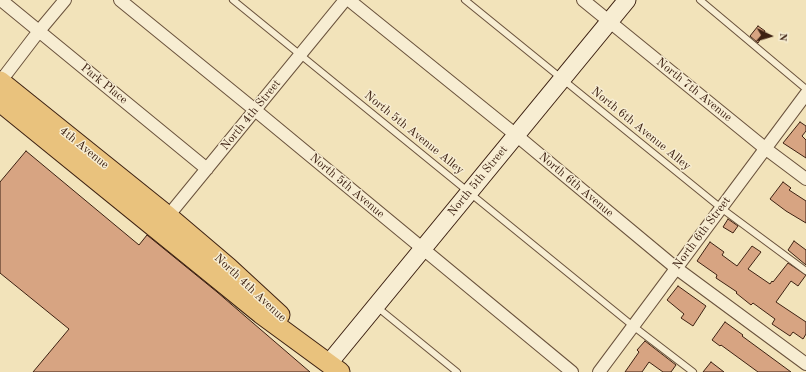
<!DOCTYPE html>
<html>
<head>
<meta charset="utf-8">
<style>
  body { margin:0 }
  #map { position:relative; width:806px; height:372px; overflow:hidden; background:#f2e3ba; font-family:"Old Standard TT",serif }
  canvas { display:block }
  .north { position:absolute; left:750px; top:16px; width:40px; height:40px; -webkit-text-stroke:3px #f7edd2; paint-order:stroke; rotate:95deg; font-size:11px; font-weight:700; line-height:16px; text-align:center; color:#3d2112 }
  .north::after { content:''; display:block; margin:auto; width:14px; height:18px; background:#3d2112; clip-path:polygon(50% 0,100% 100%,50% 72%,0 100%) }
</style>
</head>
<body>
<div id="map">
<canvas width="806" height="372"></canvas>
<div class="north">N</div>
</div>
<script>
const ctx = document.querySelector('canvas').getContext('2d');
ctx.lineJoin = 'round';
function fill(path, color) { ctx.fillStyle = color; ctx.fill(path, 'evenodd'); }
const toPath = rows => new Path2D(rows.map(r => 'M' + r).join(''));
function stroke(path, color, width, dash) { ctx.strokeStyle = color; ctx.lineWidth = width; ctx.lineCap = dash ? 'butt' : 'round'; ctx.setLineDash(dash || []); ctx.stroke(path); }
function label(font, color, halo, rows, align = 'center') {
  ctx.font = font + ' "Old Standard TT",serif'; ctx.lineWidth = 3; ctx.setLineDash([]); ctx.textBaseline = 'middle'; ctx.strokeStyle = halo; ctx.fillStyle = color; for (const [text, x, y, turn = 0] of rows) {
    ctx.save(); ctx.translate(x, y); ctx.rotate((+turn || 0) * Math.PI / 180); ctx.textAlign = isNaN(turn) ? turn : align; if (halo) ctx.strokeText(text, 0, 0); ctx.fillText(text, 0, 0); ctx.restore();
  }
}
const building = toPath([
  [758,26,765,31,758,43,750,36,758,26],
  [800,122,806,126,806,131,802,136,806,140,806,158,783,143,800,122],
  [26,151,139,245,147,235,217,292,310,372,33,372,69,329,0,273,0,182,26,151],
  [783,182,791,188,789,190,806,201,806,223,786,211,770,199,783,182],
  [728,219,738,226,733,233,723,227,728,219],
  [794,241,806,250,806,265,788,250,794,241],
  [710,242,724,252,722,255,737,266,752,246,761,252,748,269,770,284,772,281,773,282,788,263,806,275,798,286,791,281,776,302,806,322,806,334,803,339,793,332,790,336,772,324,775,319,753,303,751,305,736,293,737,292,716,278,717,275,697,261,710,242],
  [678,286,706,306,693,326,681,318,684,314,667,300,678,286],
  [725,322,743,335,742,336,791,372,758,372,721,345,720,346,712,340,725,322],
  [645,341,676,365,671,372,663,372,649,362,642,372,625,372,639,352,637,350,645,341],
  [711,362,724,372,703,372,711,362]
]);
fill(building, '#d7a482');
stroke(building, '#3d2112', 1);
const lane = toPath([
  [233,0,633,326,693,372],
  [465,0,721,208,806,271],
  [700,0,806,89],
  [377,307,457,372]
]);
const street = toPath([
  [1,0,207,169],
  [120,0,255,110,572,372],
  [349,0,516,135,676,268,806,364],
  [583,0,766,149,806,179],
  [0,82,39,31,65,0],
  [164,221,345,0],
  [599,372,806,94]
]);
const secondary = toPath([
  [329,363,627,0]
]);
const primary = toPath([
  [0,81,168,216,228,267,280,315],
  [0,102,261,314,340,372]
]);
stroke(lane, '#6a523c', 8);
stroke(street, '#6a523c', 14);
stroke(secondary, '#3d2112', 19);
stroke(primary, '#3d2112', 21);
stroke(lane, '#f7edd2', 6);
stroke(street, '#f7edd2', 12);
stroke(secondary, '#f7edd2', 17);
stroke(primary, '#e9c27d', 19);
label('12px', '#3d2112', '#f7edd2', [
  ["Park Place",104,84,39],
  ["North 7th Avenue",694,90,39],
  ["North 4th Street",251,115,-51],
  ["North 6th Avenue Alley",641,129,39],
  ["North 5th Avenue Alley",414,133,39],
  ["4th Avenue",84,148,39],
  ["North 5th Street",478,181,-51],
  ["North 6th Avenue",576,185,40],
  ["North 5th Avenue",347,186,40],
  ["North 6th Street",702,233,-53],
  ["North 4th Avenue",250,288,43]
]);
</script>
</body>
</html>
